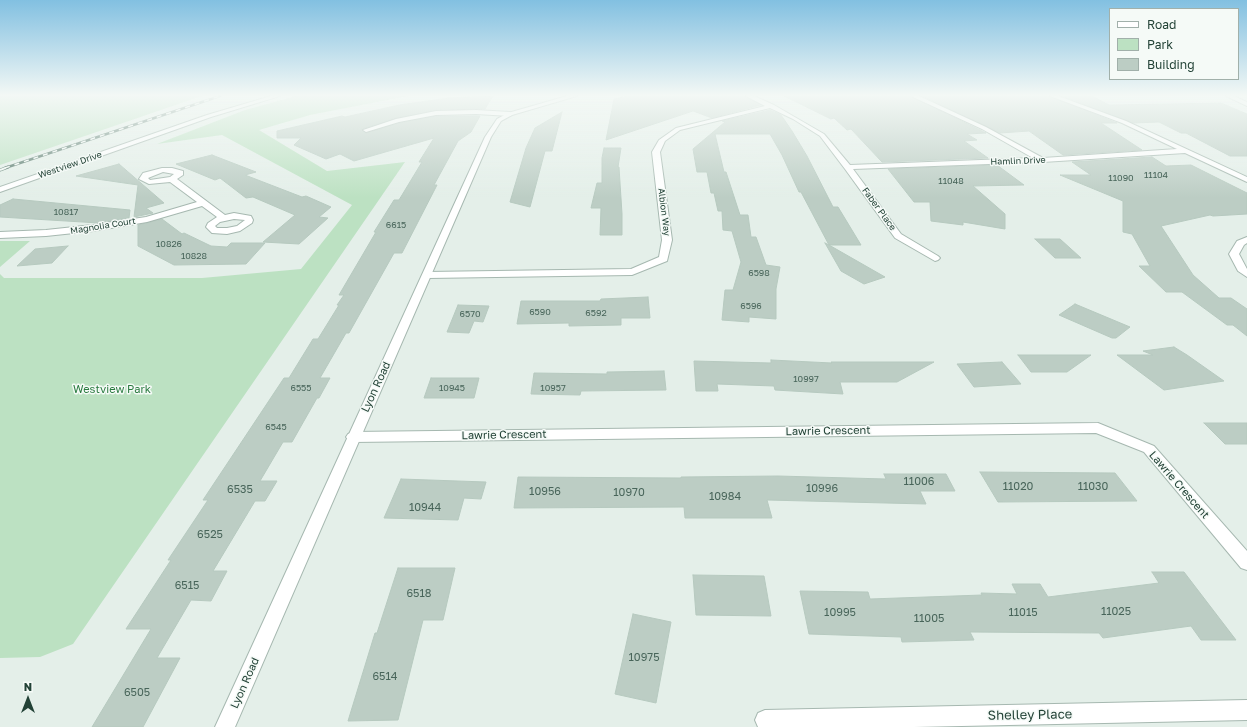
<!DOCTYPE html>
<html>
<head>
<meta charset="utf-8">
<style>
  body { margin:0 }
  #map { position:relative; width:1247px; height:727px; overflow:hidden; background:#e4efe9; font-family:"Golos Text",sans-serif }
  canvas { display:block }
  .legend { position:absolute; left:1109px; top:8px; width:130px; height:72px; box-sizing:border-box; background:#f5faf7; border:1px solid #a1b0aa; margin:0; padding:5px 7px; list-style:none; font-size:12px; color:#224236 }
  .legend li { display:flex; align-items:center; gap:8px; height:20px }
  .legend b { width:20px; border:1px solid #a1b0aa }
  .north { position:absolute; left:8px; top:679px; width:40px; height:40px; -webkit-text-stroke:3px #f5faf7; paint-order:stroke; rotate:0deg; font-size:11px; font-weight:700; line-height:16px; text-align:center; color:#224236 }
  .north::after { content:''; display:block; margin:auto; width:14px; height:18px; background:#224236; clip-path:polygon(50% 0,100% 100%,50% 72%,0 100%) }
</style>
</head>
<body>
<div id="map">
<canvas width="1247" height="727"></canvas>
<ul class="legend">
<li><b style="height:5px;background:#fff"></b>Road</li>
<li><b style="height:11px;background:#bce1c2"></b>Park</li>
<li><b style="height:11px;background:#bccdc4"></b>Building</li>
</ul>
<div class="north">N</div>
</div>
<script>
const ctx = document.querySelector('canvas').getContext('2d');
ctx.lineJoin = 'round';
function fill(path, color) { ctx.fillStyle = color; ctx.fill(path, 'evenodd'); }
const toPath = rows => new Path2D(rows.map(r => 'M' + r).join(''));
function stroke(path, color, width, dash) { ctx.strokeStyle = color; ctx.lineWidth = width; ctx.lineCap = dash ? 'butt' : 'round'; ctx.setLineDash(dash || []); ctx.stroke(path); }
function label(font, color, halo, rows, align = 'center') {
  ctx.font = font + ' "Golos Text",sans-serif'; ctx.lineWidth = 3; ctx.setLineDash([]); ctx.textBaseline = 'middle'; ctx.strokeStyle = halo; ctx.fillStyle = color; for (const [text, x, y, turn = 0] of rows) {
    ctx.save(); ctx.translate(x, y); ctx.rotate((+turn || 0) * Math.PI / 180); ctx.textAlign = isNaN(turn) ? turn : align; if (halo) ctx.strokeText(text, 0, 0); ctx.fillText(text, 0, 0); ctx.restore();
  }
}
fill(toPath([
  [0,96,202,96,0,165],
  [296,96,408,96,310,115,259,130,327,171,405,162,73,644,40,657,0,658,0,274,4,278,202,278,301,269,352,205,222,135,157,144,245,110],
  [0,241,30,241,0,267]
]), '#bce1c2');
const building = toPath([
  [493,96,485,109,436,110,396,118,362,129,366,133,399,123,436,116,480,116,471,132,458,141,434,185,437,185,402,253,394,253,349,333,346,333,320,378,330,378,319,398,317,398,292,442,283,442,260,481,277,481,265,501,255,501,213,571,227,571,211,601,191,600,157,658,180,658,143,727,92,727,151,629,126,629,171,560,168,560,208,500,203,500,284,378,289,378,313,339,318,339,339,305,337,305,344,295,339,295,376,232,374,232,394,200,399,200,422,162,419,162,434,138,354,161,340,154,326,159,294,145,301,138,277,138,277,131,342,116,345,117,399,105,449,98,493,96],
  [628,96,745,96,761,105,712,118,693,111,606,140,614,99,628,96],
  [784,96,910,96,986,133,967,134,977,140,964,141,988,158,882,162,851,129,847,130,834,118,831,119,784,96],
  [922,96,1049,96,1117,123,1101,123,1142,150,1063,155,1029,131,1000,133,922,96],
  [1062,96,1092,96,1109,105,1221,103,1247,114,1247,156,1230,156,1186,133,1181,133,1159,122,1133,123,1062,96],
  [770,110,781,115,792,131,807,156,833,207,838,207,861,245,829,245,801,192,799,192,782,155,770,134,715,134,724,172,726,172,740,215,748,215,751,237,756,237,766,265,780,267,776,289,776,319,749,317,749,322,722,320,725,290,733,290,741,262,732,231,723,230,722,211,718,211,714,193,711,193,707,172,697,172,693,149,725,122,722,121,770,110],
  [562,112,552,151,545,151,530,207,510,202,526,148,535,128,562,112],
  [604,148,621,148,618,167,619,167,622,214,622,235,600,235,601,208,591,208,597,183,602,183,602,158,604,148],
  [212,155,256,172,245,175,302,197,306,196,331,207,319,217,328,218,299,244,263,242,295,215,253,197,246,198,220,178,215,180,176,164,212,155],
  [1152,157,1166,166,1191,165,1247,193,1247,214,1213,216,1210,215,1161,226,1193,275,1219,298,1231,298,1247,309,1247,336,1233,325,1227,325,1182,292,1166,292,1139,266,1150,266,1132,234,1123,232,1123,201,1060,175,1091,175,1072,162,1152,157],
  [119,164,164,203,146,208,153,213,134,217,138,185,76,176,119,164],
  [997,165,1024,185,973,186,1005,214,1005,229,963,222,963,225,931,221,930,202,914,202,888,169,997,165],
  [13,199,130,210,129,218,99,223,0,217,0,205,13,199],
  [162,219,182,234,184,233,211,246,227,247,231,243,265,243,246,264,174,265,138,246,138,225,162,219],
  [1035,239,1060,239,1081,258,1055,258,1035,239],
  [825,243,829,245,885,277,864,284,841,271,825,243],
  [68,246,52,263,17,266,35,249,68,246],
  [648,297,650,318,621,318,621,325,569,326,569,323,517,324,521,301,600,301,601,299,648,297],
  [1075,304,1130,327,1116,338,1112,338,1059,315,1075,304],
  [458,305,489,306,483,322,474,321,469,333,447,332,458,305],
  [1174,347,1187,355,1224,381,1164,390,1117,355,1153,355,1143,351,1174,347],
  [1018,355,1091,355,1067,372,1031,372,1018,355],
  [771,360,832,363,831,362,934,362,897,382,840,382,843,394,775,390,774,386,717,384,718,391,696,391,694,361,771,363,771,360],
  [1002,362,1021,384,974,387,957,364,1002,362],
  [664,371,666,390,581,391,580,395,531,394,534,373,607,374,607,372,664,371],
  [431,378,479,378,474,398,424,398,431,378],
  [1204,423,1247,423,1247,444,1225,444,1204,423],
  [980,472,1115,473,1137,501,998,502,980,472],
  [884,474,946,474,955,491,920,491,926,504,767,500,772,518,685,518,684,507,514,508,518,477,681,478,681,477,778,476,886,479,884,474],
  [401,479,486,482,481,499,464,498,458,520,384,518,401,479],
  [398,568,455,568,443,620,423,620,398,720,348,721,375,633,377,633,398,568],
  [1152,572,1184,572,1236,640,1201,640,1191,626,1103,638,1099,633,970,632,974,640,902,642,901,637,809,634,800,591,868,592,870,599,982,595,981,593,1017,594,1012,584,1040,584,1048,597,1159,583,1152,572],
  [693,575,764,576,771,616,696,615,693,575],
  [633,614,671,622,656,703,615,694,633,614]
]);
fill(building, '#bccdc4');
stroke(building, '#b6c9bf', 1);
const minor = toPath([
  [746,96,754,96,774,105,824,134,850,165,1033,158,982,129,911,96,919,96,986,127,1043,158,1177,149,1122,123,1050,96,1058,96,1126,121,1247,177,1247,182,1185,153,1043,162,853,169,901,234,938,256,940,258,938,260,935,261,895,238,845,169,820,136,793,119,770,108,680,130,665,141,660,152,672,240,667,261,632,275,428,278,423,275,428,272,631,269,659,257,662,240,652,152,659,140,676,128,765,106,746,96],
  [1226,96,1234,96,1247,102,1247,106,1226,96],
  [476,110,510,112,513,114,510,116,476,114,436,115,399,122,366,132,363,130,396,119,436,111,476,110],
  [162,168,172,168,183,171,183,175,177,179,225,215,234,213,251,216,253,220,252,223,240,231,227,234,212,233,206,227,208,223,217,217,202,206,147,222,93,231,46,236,0,238,0,232,46,230,93,225,146,217,197,202,170,182,149,184,139,179,143,173,162,168],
  [163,172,174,174,170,177,150,180,148,178,163,172],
  [234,219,245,220,237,226,227,228,217,228,215,226,220,222,234,219],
  [1247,237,1247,243,1244,245,1239,254,1247,269,1247,277,1238,271,1229,254,1237,241,1247,237],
  [1098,423,1154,446,1247,551,1247,570,1241,568,1144,452,1096,433,353,442,348,440,346,437,348,434,353,432,1098,423],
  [1247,700,1247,720,914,727,758,727,755,720,758,713,765,710,1247,700]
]);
const tertiary = toPath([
  [271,96,280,96,211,117,0,192,0,187,207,115,271,96],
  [567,96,577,96,512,115,501,121,491,137,235,727,215,727,485,137,497,119,508,113,567,96]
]);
stroke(minor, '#a6b8b0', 2);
stroke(tertiary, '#a6b8b0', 2);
fill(minor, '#fff');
fill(tertiary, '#fff');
const railFar1 = toPath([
  [5,168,220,96]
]);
const rail = toPath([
  [0,170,8,167]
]);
stroke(railFar1, '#5d7d71', 2.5);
stroke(rail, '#5d7d71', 3);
stroke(railFar1, '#f5faf7', 1.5, [5]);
stroke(rail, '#f5faf7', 2, [6]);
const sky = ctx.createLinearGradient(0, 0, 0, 198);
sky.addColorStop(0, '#82c0e1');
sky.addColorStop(0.48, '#f3f8f5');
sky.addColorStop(1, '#f3f8f500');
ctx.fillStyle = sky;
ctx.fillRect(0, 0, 1247, 198);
label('9px', '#224236', '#f5faf7', [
  ["Hamlin Drive",1018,161,-2],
  ["Westview Drive",70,165,-19],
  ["Faber Place",879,209,54],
  ["Albion Way",664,212,83],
  ["Magnolia Court",103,226,-9]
]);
label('9px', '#48655a', null, [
  ["11104",1156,175],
  ["11090",1121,178],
  ["11048",951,181],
  ["10817",66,212],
  ["6615",396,225],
  ["10826",169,244],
  ["10828",194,256],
  ["6598",759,273],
  ["6596",751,306],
  ["6590",540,312],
  ["6592",596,313],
  ["6570",470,314],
  ["10997",806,379],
  ["6555",301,388],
  ["10945",452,388],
  ["10957",553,388],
  ["6545",276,427]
]);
label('11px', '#224236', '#f5faf7', [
  ["Lyon Road",376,387,-65],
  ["Lawrie Crescent",828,431,-1],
  ["Lawrie Crescent",504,435,-1],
  ["Lawrie Crescent",1179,485,49],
  ["Lyon Road",245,683,-66]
]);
label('11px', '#2a7b40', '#f5faf7', [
  ["Westview Park",112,390]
]);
label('11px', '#48655a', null, [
  ["11006",919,482],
  ["11020",1018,487],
  ["11030",1093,487],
  ["10996",822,489],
  ["6535",240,490],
  ["10956",545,492],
  ["10970",629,493],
  ["10984",725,497],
  ["10944",425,508],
  ["6525",210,535],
  ["6515",187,586],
  ["6518",419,594],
  ["11025",1116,612],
  ["10995",840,613],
  ["11015",1023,613],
  ["11005",929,619],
  ["10975",644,658],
  ["6514",385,677],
  ["6505",137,693]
]);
label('13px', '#224236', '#f5faf7', [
  ["Shelley Place",1030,715,-1]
]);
</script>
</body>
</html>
